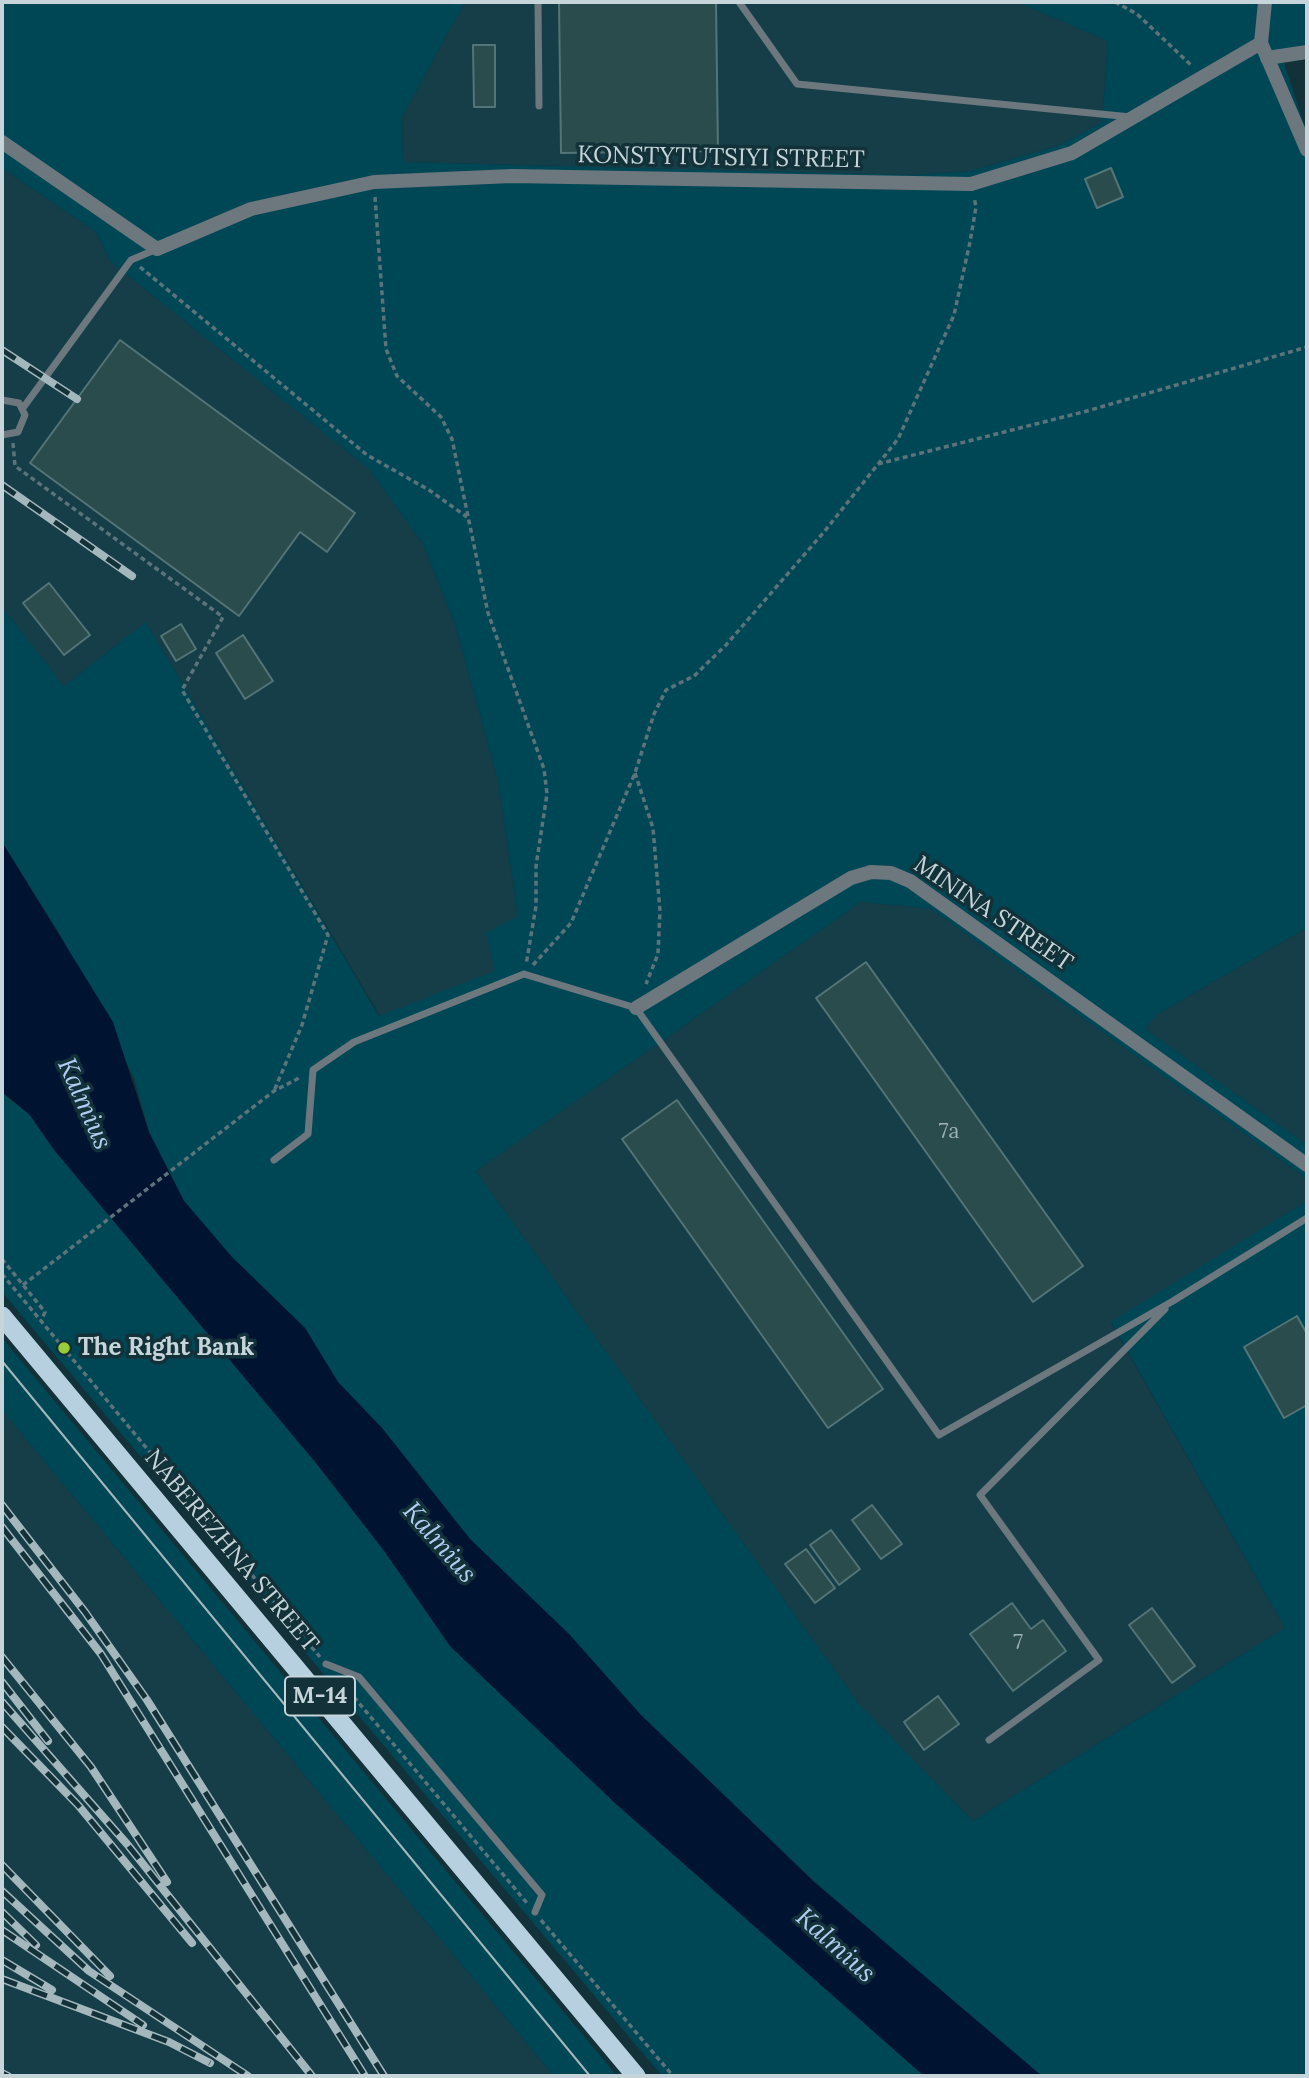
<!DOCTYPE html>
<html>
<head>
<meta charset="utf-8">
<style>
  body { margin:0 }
  #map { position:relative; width:1309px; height:2078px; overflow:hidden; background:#133139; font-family:Lora,serif }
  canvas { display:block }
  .frame { position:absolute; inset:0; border:4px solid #c5d5da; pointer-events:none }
</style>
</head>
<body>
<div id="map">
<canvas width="1309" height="2078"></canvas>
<div class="frame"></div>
</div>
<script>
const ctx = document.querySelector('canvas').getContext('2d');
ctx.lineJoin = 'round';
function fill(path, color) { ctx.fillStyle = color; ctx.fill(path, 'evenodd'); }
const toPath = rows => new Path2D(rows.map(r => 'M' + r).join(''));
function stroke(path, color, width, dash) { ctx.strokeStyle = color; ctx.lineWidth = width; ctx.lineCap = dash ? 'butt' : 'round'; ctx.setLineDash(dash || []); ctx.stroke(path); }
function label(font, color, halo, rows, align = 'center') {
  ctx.font = font + ' Lora,serif'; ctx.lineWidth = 7; ctx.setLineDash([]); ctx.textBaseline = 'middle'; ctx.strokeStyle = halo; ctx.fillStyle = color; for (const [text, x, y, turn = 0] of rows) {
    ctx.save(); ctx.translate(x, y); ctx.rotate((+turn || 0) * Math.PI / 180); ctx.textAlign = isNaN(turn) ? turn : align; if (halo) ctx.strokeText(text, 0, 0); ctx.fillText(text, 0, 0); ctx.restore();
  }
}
fill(toPath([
  [465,2,1017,2,1108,41,1102,122,1060,145,970,171,916,175,403,162,402,117],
  [2,168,96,232,110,261,369,469,423,544,455,624,498,781,518,916,496,971,380,1016,146,622,64,686,2,607],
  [861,902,931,909,1307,1179,1307,1201,1111,1323,1285,1628,973,1821,859,1704,476,1171],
  [1307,928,1307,1145,1145,1029,1156,1015],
  [2,1410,554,2076,2,2076]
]), '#153e48');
fill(toPath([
  [2,2,465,2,402,117,403,162,916,175,970,171,1060,145,1102,122,1108,41,1017,2,1307,2,1307,54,1281,54,1307,133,1307,928,1156,1015,1145,1029,1307,1145,1307,1179,931,909,861,902,476,1171,859,1704,973,1821,1285,1628,1111,1322,1307,1201,1307,2076,1042,2076,1004,2047,814,1881,640,1714,569,1634,470,1539,382,1428,338,1382,305,1328,232,1257,184,1201,149,1132,134,1078,61,936,2,842,2,607,64,686,146,622,379,1016,495,971,486,933,518,916,498,781,455,624,423,544,369,469,110,261,96,232,2,168],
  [2,1083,3,1093,29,1114,55,1151,316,1463,385,1552,450,1646,615,1803,924,2076,662,2076,2,1292],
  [2,1338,617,2076,554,2076,2,1410]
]), '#004756');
fill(toPath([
  [2,842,113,1022,149,1132,184,1201,232,1257,305,1328,338,1382,382,1428,470,1539,569,1634,640,1714,813,1881,1042,2076,924,2076,615,1803,450,1646,385,1552,316,1463,55,1151,29,1114,3,1093]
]), '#001331');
const building = toPath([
  [559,2,716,2,718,151,561,153,559,2],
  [473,45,495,45,495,107,474,107,473,45],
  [1111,168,1123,197,1097,208,1085,179,1111,168],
  [120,340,355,513,327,552,300,532,239,616,30,463,120,340],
  [49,583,90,635,64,655,23,603,49,583],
  [181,624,196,649,176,661,161,636,181,624],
  [243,635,273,681,245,699,216,653,243,635],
  [866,962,1083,1266,1033,1302,816,998,866,962],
  [677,1100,883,1389,828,1428,622,1139,677,1100],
  [1297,1316,1307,1334,1307,1405,1284,1418,1244,1347,1297,1316],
  [872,1505,902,1544,881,1559,852,1520,872,1505],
  [831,1530,860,1569,839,1585,810,1545,831,1530],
  [806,1549,835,1588,815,1603,785,1564,806,1549],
  [1012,1603,1031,1629,1043,1620,1066,1651,1013,1691,970,1634,1012,1603],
  [1152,1608,1195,1666,1172,1683,1129,1625,1152,1608],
  [938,1696,959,1724,924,1750,904,1722,938,1696]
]);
fill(building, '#2b4c4d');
stroke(building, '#547577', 2);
stroke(toPath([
  [1115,2,1137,14,1192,66],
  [375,197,386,349,397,376,441,417,452,439,488,613,544,769,547,794,536,866,536,906,526,965],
  [140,267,367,455,429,490,467,517],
  [13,443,15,466,223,617,182,690,328,935,302,1025,274,1091],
  [878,464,1087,411,1307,347],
  [635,773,653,828,660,911,658,954,646,984],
  [533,965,571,923,635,773,654,714,666,690,694,676,726,645,824,532,898,439,954,315,970,242,976,207,974,197],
  [2,1259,45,1312,41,1321],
  [2,1274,320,1657],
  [23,1285,274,1091,301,1077],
  [343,1684,527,1903],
  [541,1920,673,2076]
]), '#5b737a', 3.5, [5, 3.5]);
stroke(toPath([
  [538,2,539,106],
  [739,2,797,84,1131,117],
  [2,400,19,403,25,415,18,432,2,435],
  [23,408,131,260,157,249],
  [274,1160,308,1134,313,1070,354,1042,524,974,636,1008,939,1435,1173,1301,1307,1218],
  [326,1664,359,1677,542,1895,535,1912],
  [989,1740,1099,1660,980,1495,1165,1309]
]), '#6c777e', 7);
stroke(toPath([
  [1265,2,1261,43,1307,150],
  [1267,58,1307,52],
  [2,142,157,249,251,209,374,182,512,176,971,184,1072,153,1261,43],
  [636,1008,851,878,871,872,891,873,910,881,1307,1165]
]), '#6c777e', 14);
stroke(toPath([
  [2,1316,636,2076]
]), '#b6d0e0', 19);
stroke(toPath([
  [2,1361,590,2076]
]), '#a4b7bd', 2);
const rail = toPath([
  [2,350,77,399],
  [2,485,132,576],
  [2,1505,85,1612,147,1700,384,2076],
  [2,1527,101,1654,365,2076],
  [2,1657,91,1767,167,1882],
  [2,1682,48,1741],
  [2,1702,127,1844,312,2076],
  [2,1727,78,1805,192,1943],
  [2,1865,110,1976],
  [2,1891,89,1971,248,2076],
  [2,1912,36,1945],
  [2,1930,143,2025],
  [2,1960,52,1990],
  [2,1979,169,2042,210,2063],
  [2,2073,8,2076]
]);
stroke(rail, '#a4b7bd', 8);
stroke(rail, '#133139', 5, [16]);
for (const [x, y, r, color] of [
  [64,1348,7,"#97cb38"]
]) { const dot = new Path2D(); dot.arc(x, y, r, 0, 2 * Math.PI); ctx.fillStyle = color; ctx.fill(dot); stroke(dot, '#133139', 2.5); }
label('21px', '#9eb3b7', null, [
  ["7а",949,1132],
  ["7",1018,1643]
]);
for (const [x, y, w] of [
  [320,1696,70]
]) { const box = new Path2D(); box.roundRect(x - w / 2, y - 19.5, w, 39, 5); ctx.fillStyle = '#133139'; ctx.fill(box); stroke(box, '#c5d5da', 2); }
label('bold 23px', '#c5d5da', null, [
  ["М-14",320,1696]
]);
label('24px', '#c5d5da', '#133139', [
  ["KONSTYTUTSIYI STREET",721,158,1],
  ["MININA STREET",993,914,34],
  ["NABEREZHNA STREET",231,1551,50]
]);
label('bold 24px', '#c5d5da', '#133139', [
  ["The Right Bank",78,1348]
], 'left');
label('italic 26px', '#b1cdf0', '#133139', [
  ["Kalmius",84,1104,66],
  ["Kalmius",439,1543,49],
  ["Kalmius",835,1946,42]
]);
</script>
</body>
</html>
